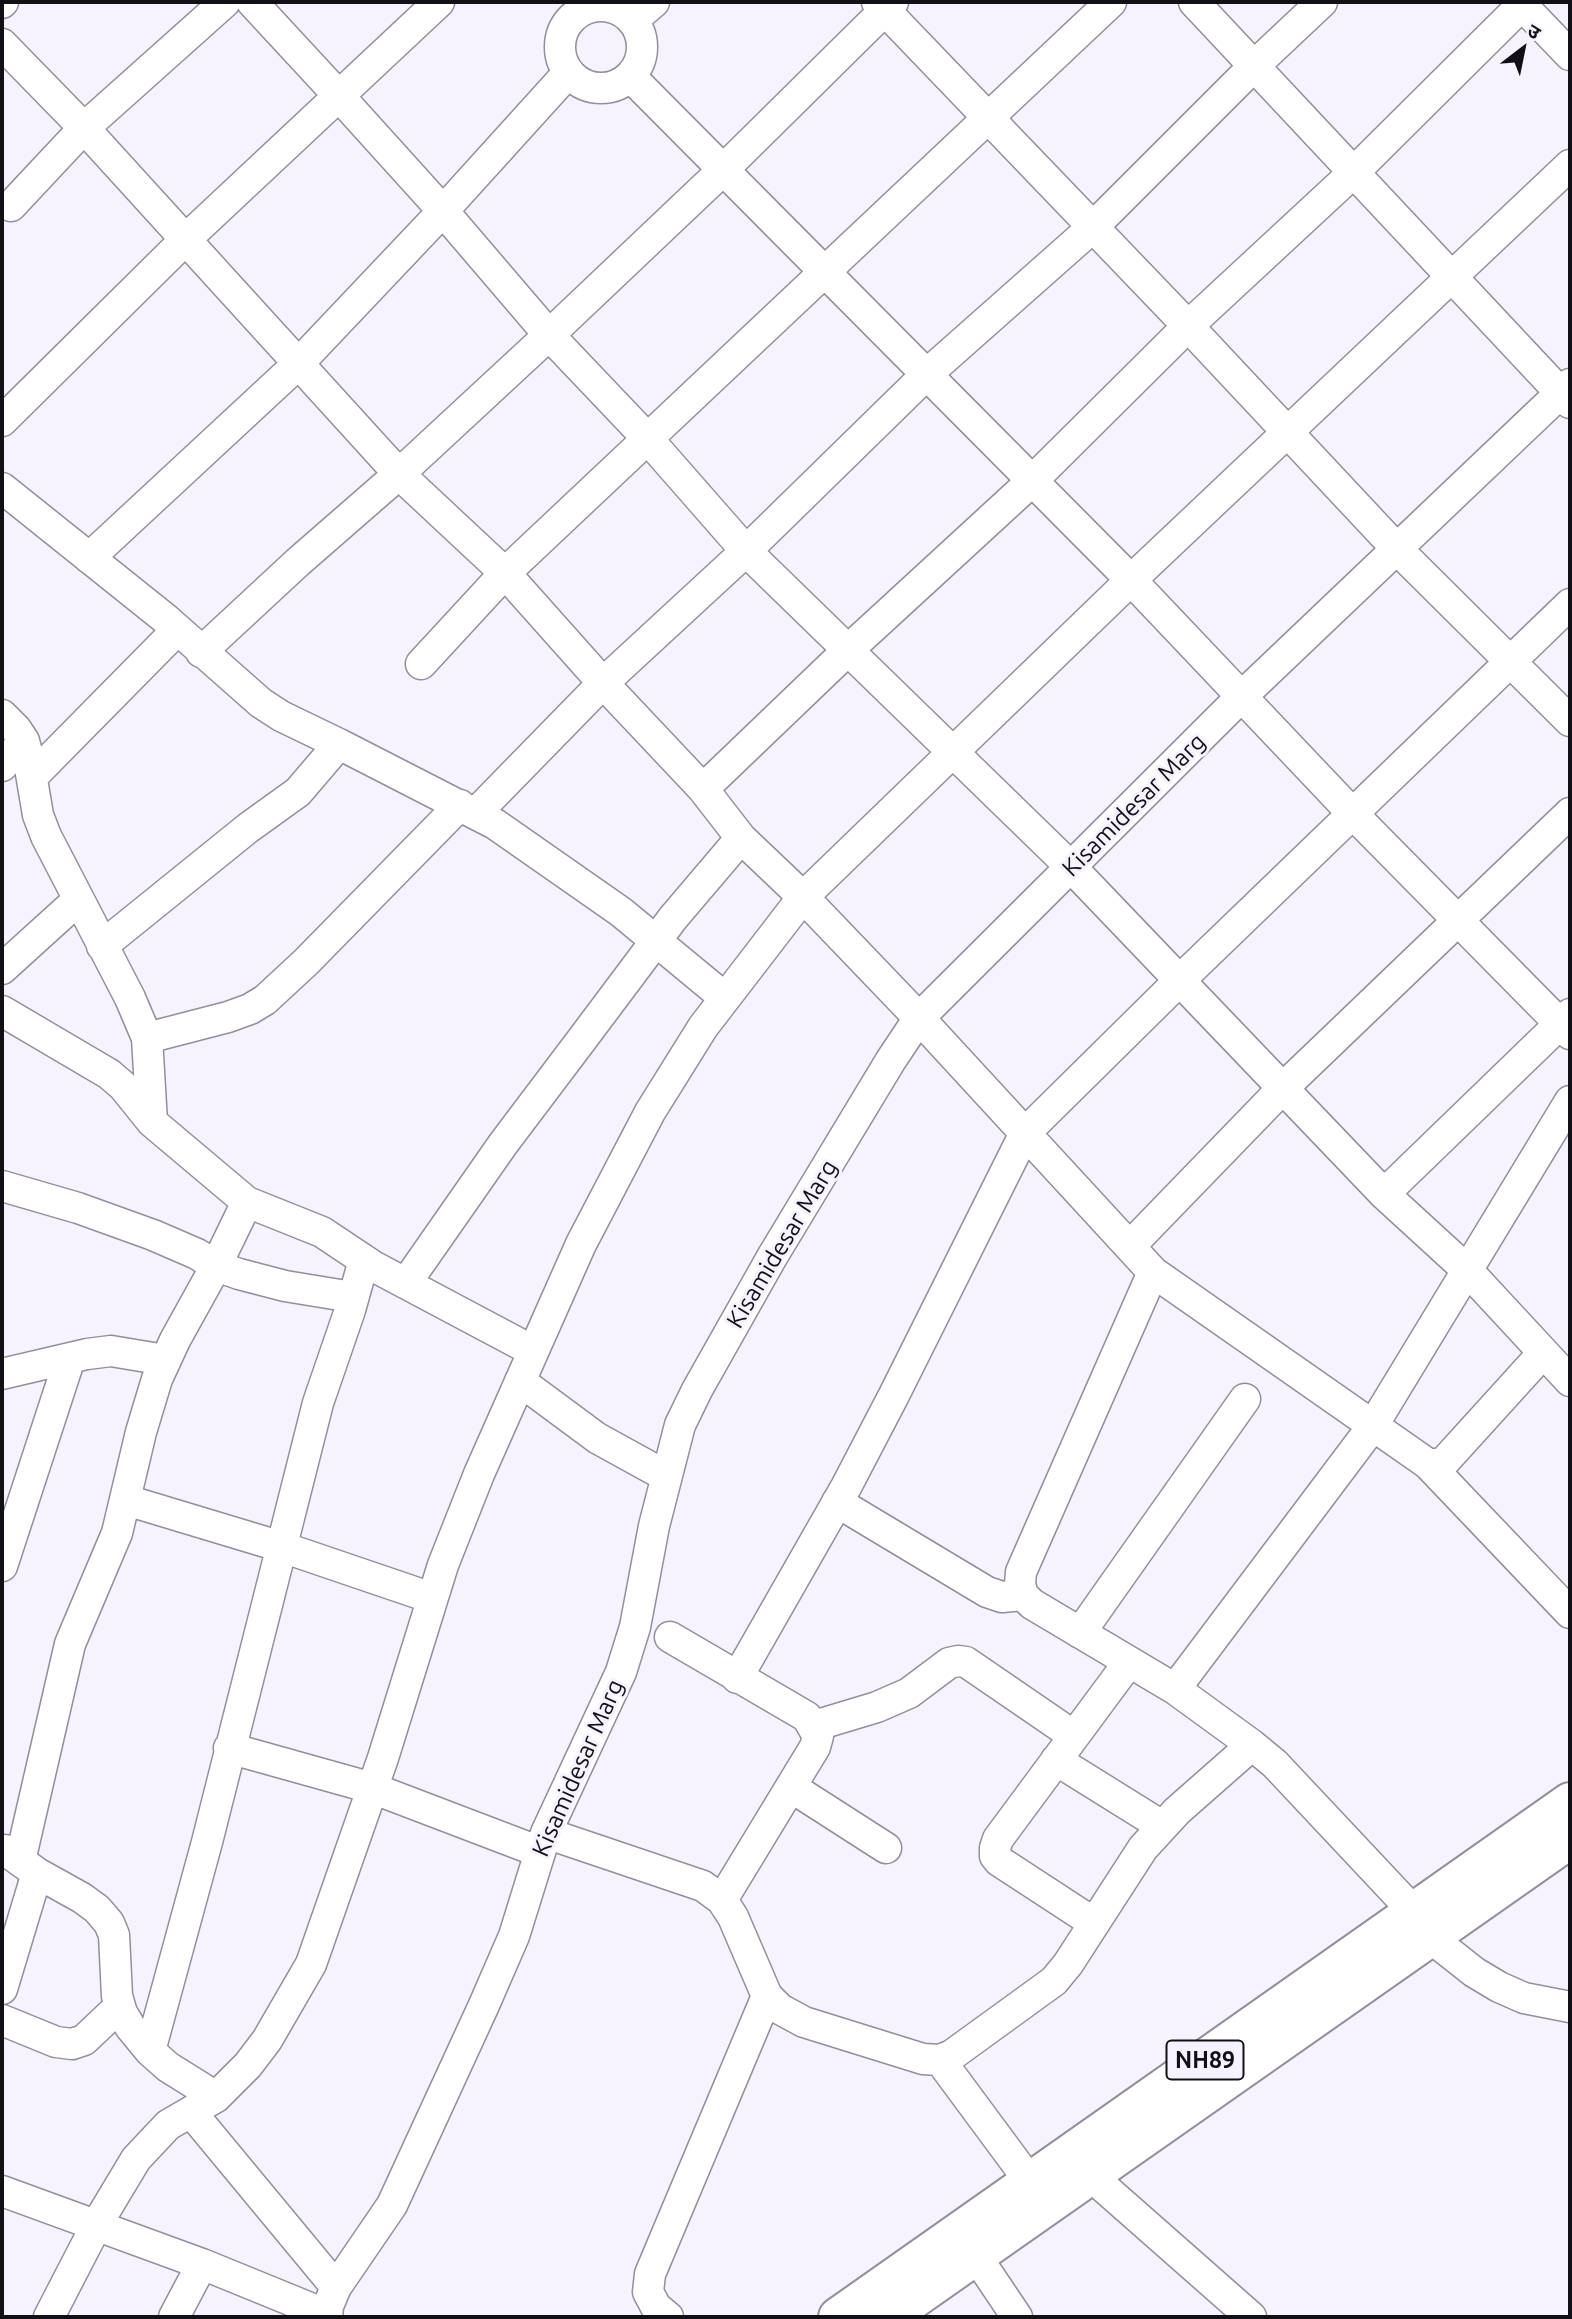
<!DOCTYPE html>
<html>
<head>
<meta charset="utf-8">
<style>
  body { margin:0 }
  #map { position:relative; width:1572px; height:2319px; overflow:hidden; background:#f6f2fe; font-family:Ubuntu,"Noto Sans Devanagari",sans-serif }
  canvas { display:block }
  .frame { position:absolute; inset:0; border:4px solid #121015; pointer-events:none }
  .north { position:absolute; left:1488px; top:14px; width:70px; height:70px; -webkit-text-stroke:5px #f6f2fe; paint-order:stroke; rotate:32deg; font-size:19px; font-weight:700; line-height:28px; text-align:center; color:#121015 }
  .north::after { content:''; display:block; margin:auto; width:24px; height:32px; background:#121015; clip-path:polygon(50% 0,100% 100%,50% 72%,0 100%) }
</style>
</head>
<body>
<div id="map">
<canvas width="1572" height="2319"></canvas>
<div class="frame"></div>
<div class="north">उ</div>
</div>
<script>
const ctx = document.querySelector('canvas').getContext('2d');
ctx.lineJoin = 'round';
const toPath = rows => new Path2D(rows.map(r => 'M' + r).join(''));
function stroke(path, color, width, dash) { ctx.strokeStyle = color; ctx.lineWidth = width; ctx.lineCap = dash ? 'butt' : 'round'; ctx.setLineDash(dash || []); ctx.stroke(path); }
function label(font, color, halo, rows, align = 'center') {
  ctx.font = font + ' Ubuntu,sans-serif'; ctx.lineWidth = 6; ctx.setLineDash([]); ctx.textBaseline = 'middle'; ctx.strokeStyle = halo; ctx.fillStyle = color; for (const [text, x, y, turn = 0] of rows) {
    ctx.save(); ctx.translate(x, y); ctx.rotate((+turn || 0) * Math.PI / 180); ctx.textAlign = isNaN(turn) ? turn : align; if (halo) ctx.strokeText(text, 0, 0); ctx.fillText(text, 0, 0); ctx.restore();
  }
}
const minor = toPath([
  [252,2,339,96,443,211,549,335,647,438,746,551,1072,868,1384,1194,1467,1270,1570,1381],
  [877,2,1188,326,1397,549,1570,721],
  [1194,2,1570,403],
  [1519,2,1570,55],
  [2,3,3,2],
  '560 47a41 41 0 1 1 82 0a41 41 0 1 1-82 0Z',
  [633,20,654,2],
  [2,44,84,128,399,474,505,573,603,683,703,789,741,838,803,897,919,1018,1153,1272,1428,1464,1438,1464,1445,1461,1543,1353],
  [631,77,1131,580,1354,815,1570,1034],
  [11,206,84,128,225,2],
  [2,421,186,239,439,2],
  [2,488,167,620,261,703,281,716,339,744,495,824,621,912,725,998],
  [89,558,298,364,443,211,568,73],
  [201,652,298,562,399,474,549,335,723,170,893,2],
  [421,664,505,573,1111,2],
  [2,715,16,729,24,741,28,756,38,815,46,836,130,998,147,1038,152,1122],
  [2,766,24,741],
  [32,777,177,630],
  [703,789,847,651,1032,481,1188,326,1353,173,1525,2],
  [476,813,603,683,746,551,927,374,1093,227,1254,66,1322,2],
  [102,946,248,828,298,792,339,744],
  [2,969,78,900],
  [2,1011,109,1074,123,1086,152,1122,247,1202,322,1232,373,1266,533,1351],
  [147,1038,228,1017,250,1009,265,1000,306,962,460,805],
  [2,1186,78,1208,153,1235,197,1254,216,1266,239,1274,285,1286,352,1297],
  [1384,1194,1570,1014],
  [1130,1246,1283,1088,1570,813],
  [1153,1272,1021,1572,1020,1584,1023,1595,1032,1604,1175,1689,1252,1745,1275,1764,1415,1913],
  [406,1283,503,1144,580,1042,673,918,741,838],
  [2,1374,87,1354,111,1351,165,1360],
  [520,1381,597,1438,666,1476],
  [1428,1464,1570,1613],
  [126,1500,282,1547,432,1598],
  [837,1502,987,1592,1002,1597,1023,1595],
  [2,1566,70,1358],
  [1080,1633,1245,1399],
  [670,1637,807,1717,818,1736,815,1747,722,1900],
  [737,1678,846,1487,894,1395,1025,1133,1179,981,1570,604],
  [1175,1689,1372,1427,1570,1101],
  [814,1726,877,1707,909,1693,949,1663,958,1661,966,1662,1074,1736],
  [229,1748,372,1788,540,1852],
  [1056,1760,1162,1826],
  [791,1787,886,1848],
  [546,1833,703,1886,722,1900,733,1917,767,1996,780,2009,804,2022,923,2059,940,2060,952,2055,1054,1981,1068,1964,1143,1848,1177,1811,1252,1745],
  [5,1850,37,1873,82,1898,97,1909,109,1923,114,1935,117,1996,122,2013,131,2028,150,2051,168,2067,216,2097],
  [20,1861,70,1644,117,1533,141,1432,157,1379,175,1340,216,1266,247,1202],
  [1094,1923,999,1861,995,1856,995,1848,998,1839,1129,1662],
  [1431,1938,1474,1972,1499,1987,1524,1998,1570,2007],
  [2,1989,37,1873],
  [2,2020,56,2042,72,2044,84,2040,120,2006],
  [150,2051,207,1842,318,1403,350,1310,364,1260],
  [940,2060,1031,2183],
  [191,2112,336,2287],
  [1091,2176,1251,2317],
  [2,2191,202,2264,327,2315],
  [976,2256,1017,2317],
  [49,2317,97,2224,136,2159,168,2125,216,2097,248,2065,267,2040,311,1964,383,1758,443,1565,479,1474,581,1244,650,1112,703,1027,803,897,1131,580,1570,165],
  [174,2317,202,2264],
  [327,2317,328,2306,336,2287,392,2205,484,2005,514,1936,546,1833,621,1672,635,1627,654,1526,680,1425,697,1390,772,1257,891,1060,919,1018,1241,697,1570,384],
  [668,2317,656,2307,648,2292,650,2274,767,1996]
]);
const major = toPath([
  [838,2317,1570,1802],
  [888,2317,1570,1839]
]);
stroke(minor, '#938e9b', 33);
stroke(major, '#938e9b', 42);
stroke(minor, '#fff', 30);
stroke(major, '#fff', 38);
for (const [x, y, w] of [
  [1205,2060,77]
]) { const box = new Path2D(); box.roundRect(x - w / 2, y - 19.5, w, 39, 5); ctx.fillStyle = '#f6f2fe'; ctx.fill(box); stroke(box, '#121015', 2); }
label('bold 23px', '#121015', null, [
  ["NH89",1205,2060]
]);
label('24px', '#121015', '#f6f2fe', [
  ["Kisamidesar Marg",1134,805,-45],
  ["Kisamidesar Marg",782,1244,-59],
  ["Kisamidesar Marg",578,1768,-66]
]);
</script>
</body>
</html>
